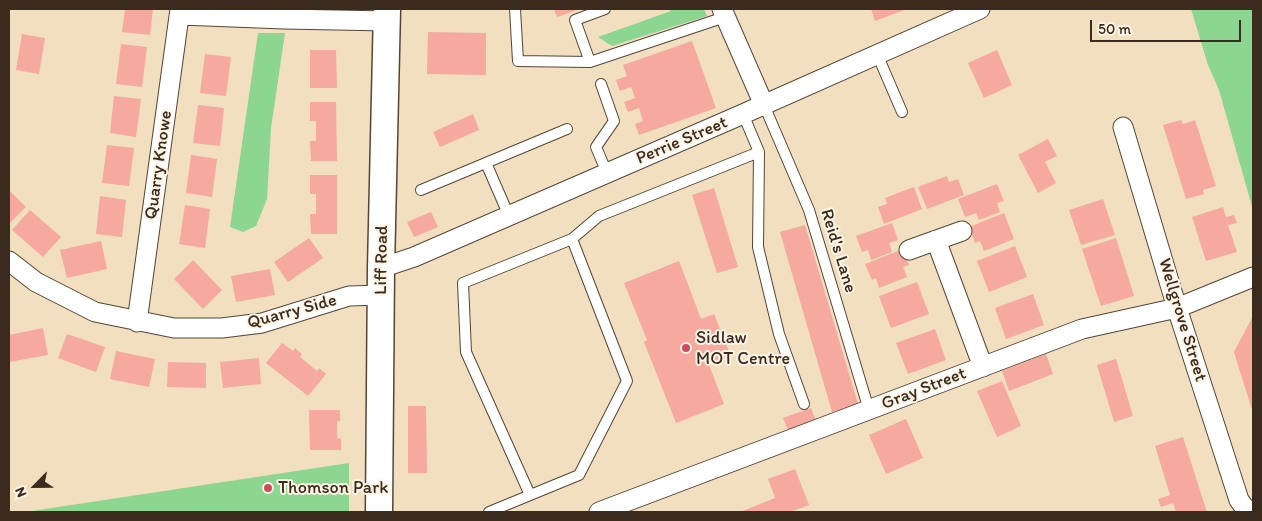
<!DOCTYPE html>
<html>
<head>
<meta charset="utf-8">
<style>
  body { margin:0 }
  #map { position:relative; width:1262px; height:521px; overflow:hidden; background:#f1dfbf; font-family:Itim,sans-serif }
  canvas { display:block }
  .frame { position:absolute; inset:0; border:10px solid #3b2a1e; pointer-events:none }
  .north { position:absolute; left:10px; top:461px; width:50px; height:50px; -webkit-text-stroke:4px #fcf5e5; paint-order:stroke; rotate:247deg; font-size:14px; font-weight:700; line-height:20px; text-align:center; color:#3b2a1e }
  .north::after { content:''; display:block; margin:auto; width:18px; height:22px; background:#3b2a1e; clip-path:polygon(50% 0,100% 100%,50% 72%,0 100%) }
  .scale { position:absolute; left:1090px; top:20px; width:151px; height:22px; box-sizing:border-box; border:2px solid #3b2a1e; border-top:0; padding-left:6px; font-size:15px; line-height:18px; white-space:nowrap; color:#3b2a1e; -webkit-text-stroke:4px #fcf5e5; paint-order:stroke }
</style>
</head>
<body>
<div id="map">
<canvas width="1262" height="521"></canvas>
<div class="frame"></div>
<div class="north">N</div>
<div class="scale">50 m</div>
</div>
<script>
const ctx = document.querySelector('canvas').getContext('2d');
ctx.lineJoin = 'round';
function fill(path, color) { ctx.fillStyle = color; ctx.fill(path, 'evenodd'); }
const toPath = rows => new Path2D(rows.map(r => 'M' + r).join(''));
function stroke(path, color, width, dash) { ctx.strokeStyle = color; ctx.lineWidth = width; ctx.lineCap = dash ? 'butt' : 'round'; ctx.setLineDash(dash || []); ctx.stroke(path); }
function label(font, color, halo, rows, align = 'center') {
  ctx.font = font + ' Itim,sans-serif'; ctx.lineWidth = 4; ctx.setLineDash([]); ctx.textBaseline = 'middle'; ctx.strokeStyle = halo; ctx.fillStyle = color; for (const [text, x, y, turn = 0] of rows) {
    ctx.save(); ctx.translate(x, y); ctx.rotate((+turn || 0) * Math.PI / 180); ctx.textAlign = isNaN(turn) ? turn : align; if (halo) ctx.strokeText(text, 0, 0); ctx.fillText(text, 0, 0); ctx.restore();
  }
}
fill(toPath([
  [670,9,704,9,707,16,612,46,598,37,671,11],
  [1191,9,1253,9,1253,210,1219,90,1208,65],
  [258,33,285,33,271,128,267,199,256,226,243,232,230,227],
  [349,463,349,512,25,512]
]), '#8cd691');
fill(toPath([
  [125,9,153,9,150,35,122,32],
  [554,9,580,9,557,17],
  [871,9,907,9,875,21],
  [428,32,486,33,486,75,427,74],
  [22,34,45,38,39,74,16,70],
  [692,41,716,108,639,135,635,124,643,121,639,108,628,112,624,102,635,98,631,87,620,91,616,80,627,76,623,65],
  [121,44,147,47,142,87,116,84],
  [310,50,336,50,337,88,310,88],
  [997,50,1012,85,984,98,968,63],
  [205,54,231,57,226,96,200,93],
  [114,96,141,99,136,137,110,133],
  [310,102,336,102,337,161,311,161,310,141,316,141,316,121,310,121],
  [198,105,224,108,220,146,193,143],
  [473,114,479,130,440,147,433,132],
  [1181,120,1183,124,1195,120,1216,186,1203,190,1204,194,1186,199,1163,125],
  [1048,139,1057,156,1045,162,1056,183,1038,193,1018,155],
  [107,145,134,148,129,186,102,183],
  [191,155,217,159,212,197,186,193],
  [310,175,337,175,337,234,311,234,310,214,316,214,316,194,310,194],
  [947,176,949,182,958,179,964,195,927,209,918,187],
  [997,184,1004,201,997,203,1000,212,979,220,976,213,965,217,958,199],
  [914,187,922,209,884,224,878,207,887,204,885,198],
  [714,188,738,267,717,273,692,195],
  [9,190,26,207,9,224],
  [100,196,126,200,122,237,96,234],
  [1103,199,1115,235,1081,245,1069,210],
  [185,205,210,209,205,248,179,244],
  [1223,207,1226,217,1234,215,1237,223,1228,225,1237,252,1206,261,1192,217],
  [30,210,61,237,43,257,12,230],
  [431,212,438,227,414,237,407,222],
  [1004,213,1014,239,984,251,980,241,975,243,969,227],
  [892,223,898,240,889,243,892,252,871,260,868,250,862,252,856,236],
  [805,225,858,404,832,412,780,232],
  [309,238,323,258,288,282,274,262],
  [1116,238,1134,296,1101,306,1082,249],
  [101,241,107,269,67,278,60,250],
  [1015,246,1027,277,989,292,977,261],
  [903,249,909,265,903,267,907,277,879,288,876,278,872,280,865,264],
  [193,260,222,290,203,309,174,279],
  [679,261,701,319,714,314,731,356,709,365,724,404,676,423,644,342,647,340,624,283],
  [270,269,275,295,236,302,231,276],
  [917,282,929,314,891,328,879,296],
  [1033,294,1044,325,1006,339,995,308],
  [1253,316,1253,413,1234,352],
  [43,328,48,355,9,362,9,335],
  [935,329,946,360,908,374,896,343],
  [67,334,105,347,96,372,58,358],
  [282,343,293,351,295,348,302,354,300,357,317,371,319,368,326,374,308,396,266,363],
  [116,351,155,359,149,387,110,379],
  [1046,354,1053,374,1009,391,1002,371],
  [259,358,261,384,223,388,220,362],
  [1116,359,1133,416,1114,422,1097,365],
  [168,362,206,363,206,388,167,387],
  [1002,381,1021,426,997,437,977,391],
  [408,406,426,406,427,473,408,473],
  [811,408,816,421,788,430,783,418],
  [309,410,340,410,340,421,337,421,337,439,341,438,341,450,310,450],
  [906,419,923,458,886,474,869,435],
  [1183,437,1196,478,1207,512,1176,512,1173,503,1161,507,1158,499,1170,495,1155,446],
  [795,469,809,505,790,512,740,512,775,498,768,479]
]), '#f5a99f');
const lane = toPath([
  [515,9,518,61,590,62],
  [605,9,575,20,590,62,725,17],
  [877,54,902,112],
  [601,84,614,121,596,147,607,173],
  [764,105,809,210,869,410],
  [743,114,759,152,758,247,779,334,804,404],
  [486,163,509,216],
  [421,190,567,129],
  [530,495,466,352,463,283,572,239],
  [489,512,579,475,627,381,572,239,599,216,759,152]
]);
const street = toPath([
  [722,9,764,105],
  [180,15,284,19,387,21],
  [1123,127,1177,308,1239,500,1247,511,1253,510],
  [936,240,983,367],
  [909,250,962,231],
  [9,261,36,282,95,312,174,328,222,328,262,323,349,296,381,295],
  [381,268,414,257,743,114,980,9],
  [137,322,180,9],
  [599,512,1082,329,1177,308,1253,277]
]);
const secondary = toPath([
  [379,512,381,268,387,9]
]);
stroke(lane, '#564536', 12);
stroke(street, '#564536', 21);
stroke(secondary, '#564536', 29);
stroke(lane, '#fff', 10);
stroke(street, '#fff', 19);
stroke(secondary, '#fff', 26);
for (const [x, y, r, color] of [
  [686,348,5,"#d1495b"],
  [268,488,5,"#d1495b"]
]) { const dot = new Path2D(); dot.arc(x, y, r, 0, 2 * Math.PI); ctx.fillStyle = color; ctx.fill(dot); stroke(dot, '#fcf5e5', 2); }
label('18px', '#3b2a1e', '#fcf5e5', [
  ["Perrie Street",682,141,-23],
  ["Quarry Knowe",159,165,-82],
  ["Reid's Lane",838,251,73],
  ["Liff Road",382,260,-89],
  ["Quarry Side",292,312,-15],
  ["Wellgrove Street",1182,320,73],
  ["Gray Street",924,389,-21]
]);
label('18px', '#3b2a1e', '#fcf5e5', [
  ["Sidlaw",696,338],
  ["MOT Centre",696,359],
  ["Thomson Park",278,488]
], 'left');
</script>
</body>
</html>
